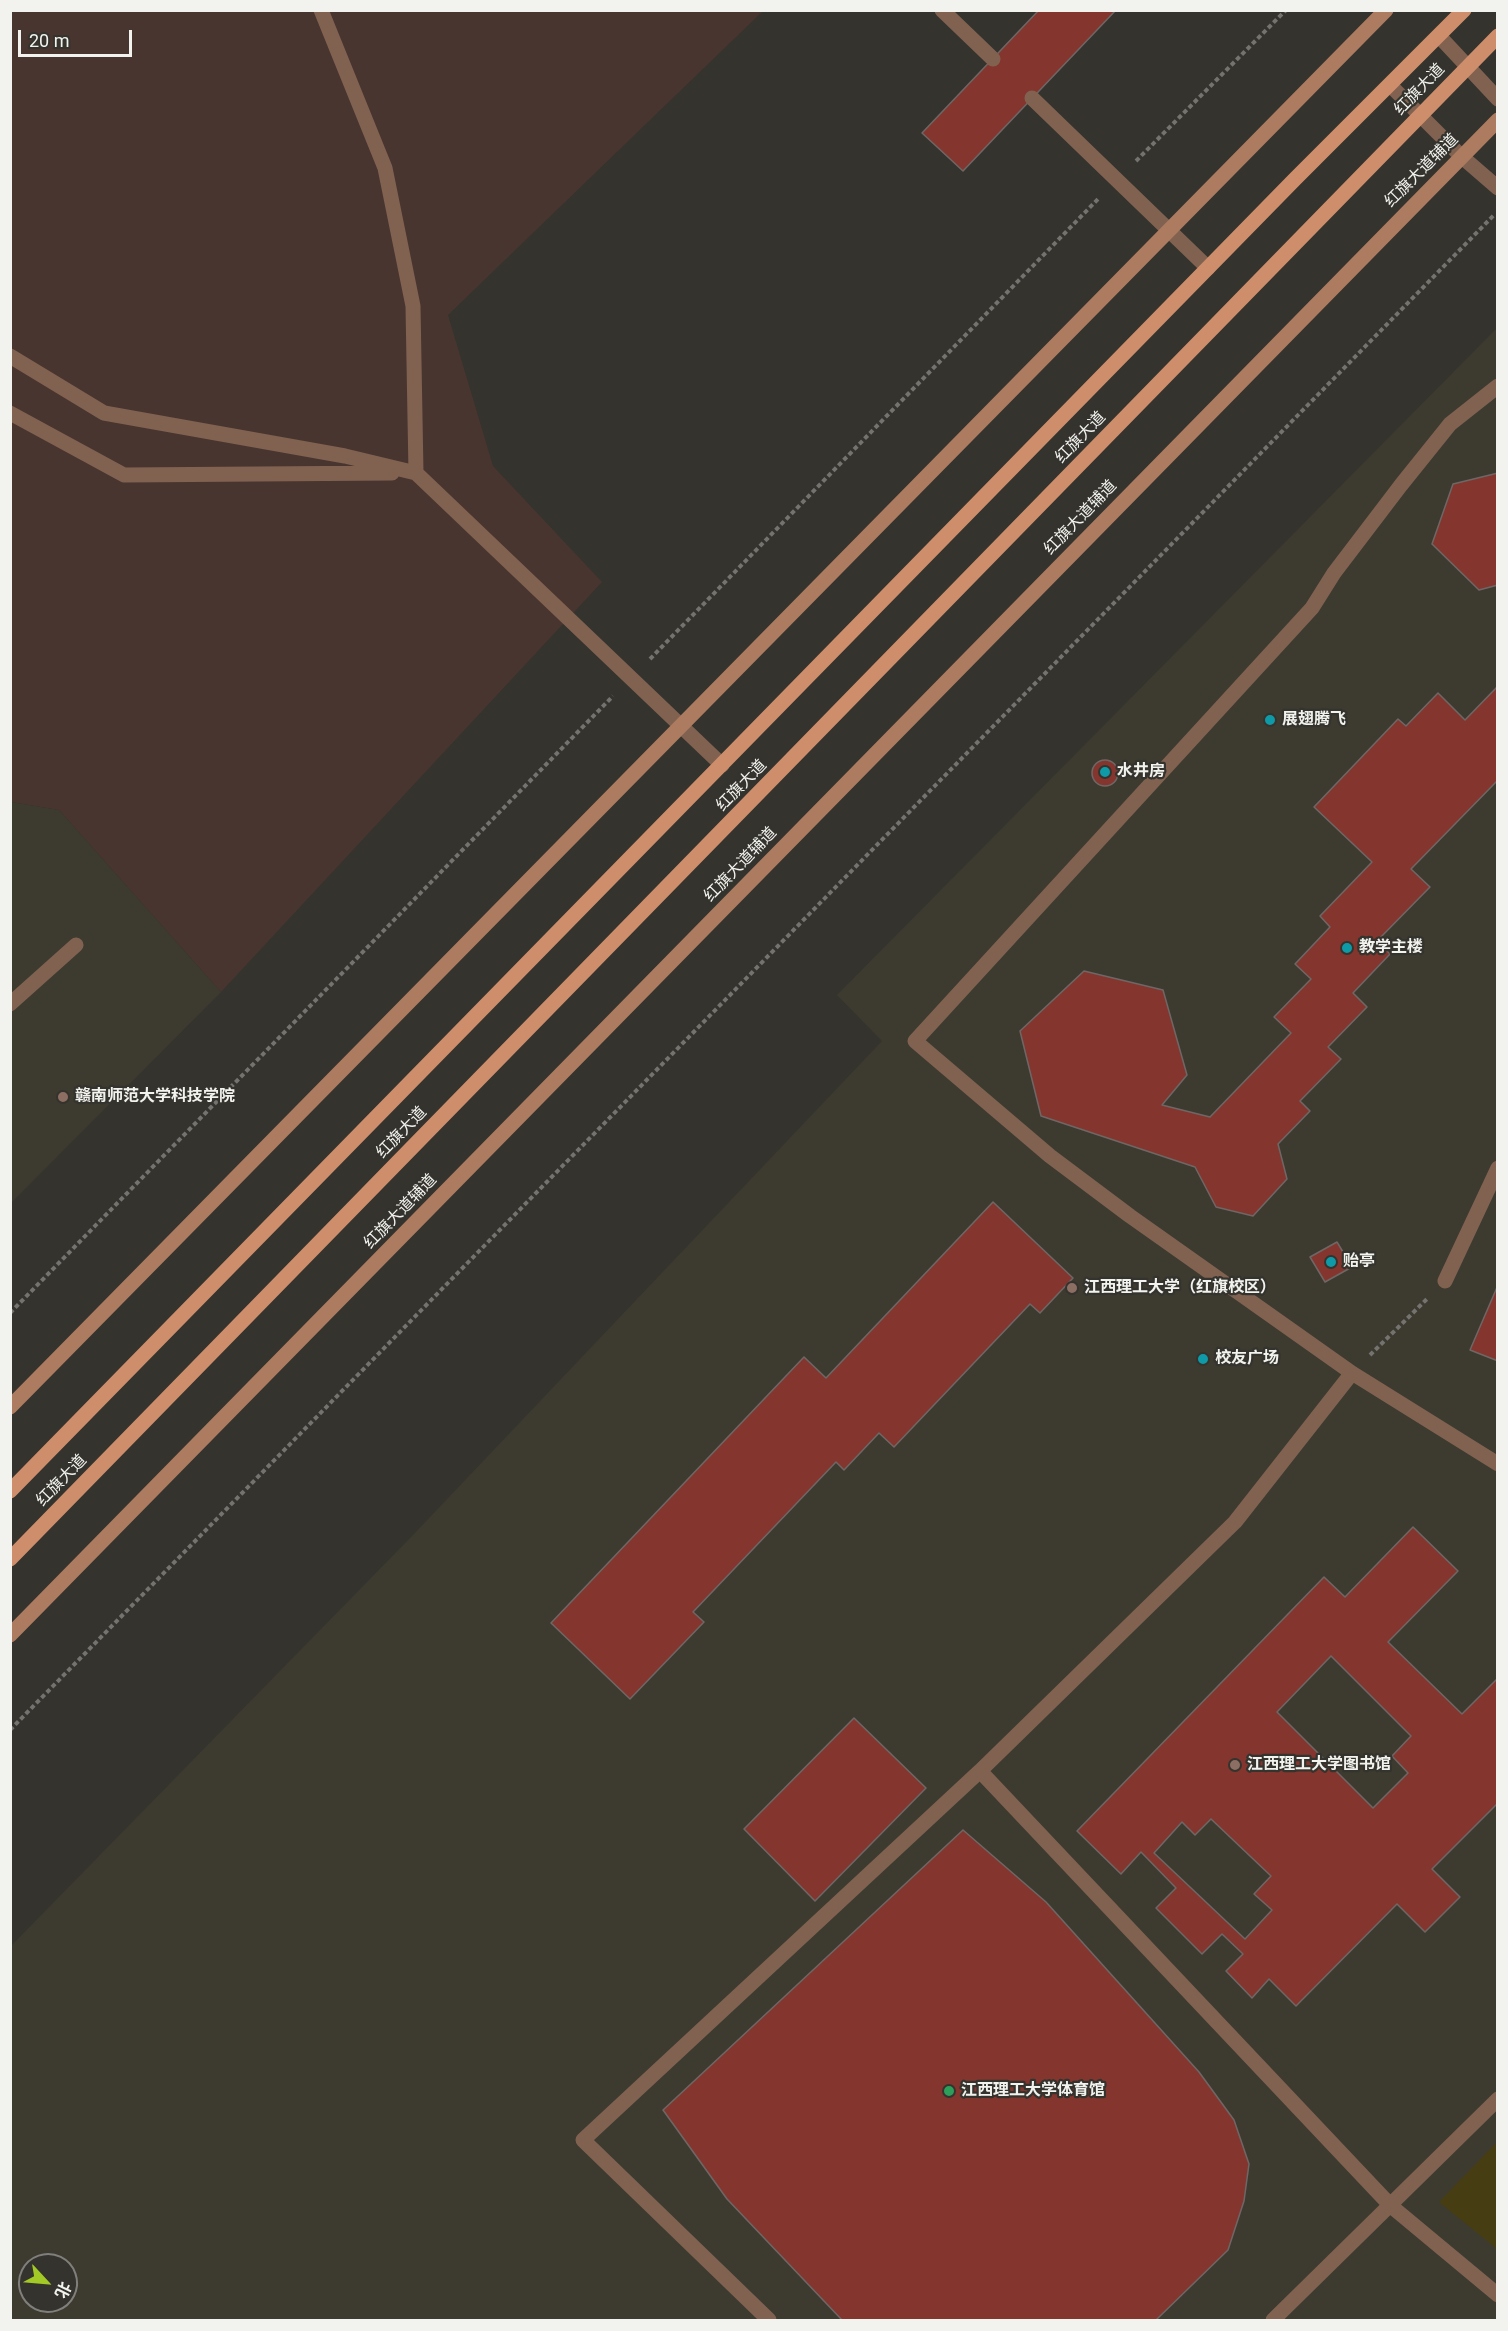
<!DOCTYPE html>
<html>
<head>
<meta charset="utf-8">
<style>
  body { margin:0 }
  #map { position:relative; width:1508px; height:2331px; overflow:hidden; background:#34332e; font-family:Roboto,"Noto Sans SC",sans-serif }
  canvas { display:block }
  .frame { position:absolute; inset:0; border:12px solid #f2f2ee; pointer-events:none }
  .north { position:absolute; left:18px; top:2253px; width:60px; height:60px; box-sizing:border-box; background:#34332e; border:2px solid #807f7b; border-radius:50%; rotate:116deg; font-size:16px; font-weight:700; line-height:24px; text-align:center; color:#f2f2ee }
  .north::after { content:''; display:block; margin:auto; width:21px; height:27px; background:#a3c926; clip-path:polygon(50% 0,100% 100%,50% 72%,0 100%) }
  .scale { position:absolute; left:18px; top:30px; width:114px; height:27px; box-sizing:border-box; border:3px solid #f2f2ee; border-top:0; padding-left:8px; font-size:18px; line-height:21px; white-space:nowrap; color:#f2f2ee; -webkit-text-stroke:4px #34332e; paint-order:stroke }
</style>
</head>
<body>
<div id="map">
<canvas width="1508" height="2331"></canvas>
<div class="frame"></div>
<div class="north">北</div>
<div class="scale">20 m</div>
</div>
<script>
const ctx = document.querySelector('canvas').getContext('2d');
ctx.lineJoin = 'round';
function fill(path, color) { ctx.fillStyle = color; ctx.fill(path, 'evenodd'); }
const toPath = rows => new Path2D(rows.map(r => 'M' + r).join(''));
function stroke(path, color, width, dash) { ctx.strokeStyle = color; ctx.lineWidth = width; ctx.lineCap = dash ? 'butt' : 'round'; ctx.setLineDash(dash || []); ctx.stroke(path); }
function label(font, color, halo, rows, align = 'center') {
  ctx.font = font + ' Roboto,"Noto Sans SC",sans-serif'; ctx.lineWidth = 4.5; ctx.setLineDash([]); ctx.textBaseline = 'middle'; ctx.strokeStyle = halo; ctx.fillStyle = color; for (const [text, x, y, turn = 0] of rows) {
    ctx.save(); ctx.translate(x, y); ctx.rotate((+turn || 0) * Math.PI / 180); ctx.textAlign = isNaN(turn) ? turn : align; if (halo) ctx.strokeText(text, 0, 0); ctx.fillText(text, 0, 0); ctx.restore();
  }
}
fill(toPath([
  [10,11,763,11,448,315,493,466,602,582,221,992,59,810,11,802]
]), '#49352f');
fill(toPath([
  [1497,328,1497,2320,11,2320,10,1947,412,1536,882,1041,837,995],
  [30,2265,66,2265,66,2301,30,2301],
  [11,802,59,810,221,992,11,1203]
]), '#3d3b30');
fill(toPath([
  [1497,2142,1497,2249,1439,2202]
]), '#473d12');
const building = toPath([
  [1039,10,1116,10,963,171,922,133,1039,10],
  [1498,473,1498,585,1479,590,1432,544,1453,484,1498,473],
  [1498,686,1498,780,1411,869,1430,887,1377,941,1390,954,1353,993,1367,1007,1328,1047,1341,1059,1300,1101,1310,1111,1278,1144,1287,1179,1253,1216,1216,1207,1195,1167,1041,1116,1020,1031,1084,971,1163,990,1187,1075,1162,1105,1210,1117,1291,1033,1274,1017,1311,979,1295,964,1330,927,1320,916,1372,862,1314,807,1398,719,1406,726,1438,693,1465,720,1498,686],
  '1092 773a13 13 0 1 1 26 0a13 13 0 1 1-26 0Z',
  [993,1202,1073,1278,1040,1313,1030,1304,894,1447,879,1433,844,1470,836,1462,693,1612,704,1622,630,1699,551,1623,804,1357,826,1378,993,1202],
  [1337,1242,1352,1267,1325,1282,1310,1257,1337,1242],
  [1498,1285,1498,1361,1470,1350,1498,1285],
  [1413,1527,1458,1571,1388,1642,1462,1714,1498,1678,1498,1803,1432,1869,1460,1897,1425,1932,1397,1904,1296,2006,1269,1979,1252,1998,1226,1971,1243,1954,1222,1934,1202,1954,1156,1908,1176,1888,1141,1852,1121,1874,1077,1831,1324,1577,1345,1597,1413,1527],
  [1331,1656,1411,1736,1392,1756,1408,1773,1373,1808,1277,1712,1331,1656],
  [1211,1819,1271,1876,1254,1894,1272,1910,1245,1939,1154,1853,1182,1822,1195,1835,1211,1819],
  [854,1718,926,1788,815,1901,744,1829,854,1718],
  [963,1830,1046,1902,1199,2072,1234,2120,1249,2164,1244,2201,1228,2250,1156,2320,842,2320,727,2199,663,2110,963,1830]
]);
fill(building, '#84362e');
stroke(building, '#6e6766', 1.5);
stroke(toPath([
  [1136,161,1286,10],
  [650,659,1099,198],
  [10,1313,613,696],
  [1370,1355,1427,1299],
  [10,1730,1494,215]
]), '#74736f', 4, [4.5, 3]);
stroke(toPath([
  [942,10,993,59],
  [1439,36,1498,99],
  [1390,85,1461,156,1498,188],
  [1032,98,1208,268],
  [1498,386,1450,424,1401,485,1334,573,1312,608,915,1041,1050,1156,1130,1216,1352,1373,1498,1464],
  [1445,1281,1498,1168],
  [980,1771,1391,2206,1498,2295],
  [769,2320,583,2140,980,1771,1235,1522,1352,1373],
  [1273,2320,1498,2099]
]), '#816251', 15);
stroke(toPath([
  [321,10,385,168,413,306,416,473],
  [10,356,104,413,345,456,416,473,722,765],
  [10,413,124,475,392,473],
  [10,1004,76,945]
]), '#816251', 15);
stroke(toPath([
  [10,1407,1386,10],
  [10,1635,1498,120]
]), '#ad7b60', 15);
stroke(toPath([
  [10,1491,1296,178,1464,10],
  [10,1559,1498,36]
]), '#ce8e6b', 15);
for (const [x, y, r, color] of [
  [1270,720,6,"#0f9aa8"],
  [1105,772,6,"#0f9aa8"],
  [1347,948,6,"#0f9aa8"],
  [63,1097,6,"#8d6e63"],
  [1331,1262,6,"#0f9aa8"],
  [1072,1288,6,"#8d6e63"],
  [1203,1359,6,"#0f9aa8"],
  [1235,1765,6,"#8d6e63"],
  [949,2091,6,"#2e9e5b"]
]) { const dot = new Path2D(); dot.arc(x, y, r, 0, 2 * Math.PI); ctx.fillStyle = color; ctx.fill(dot); stroke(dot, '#34332e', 2); }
label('16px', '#f2f2ee', '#34332e', [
  ["红旗大道",1420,90,-46],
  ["红旗大道辅道",1422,171,-45],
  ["红旗大道",1081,438,-46],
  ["红旗大道辅道",1081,518,-46],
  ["红旗大道",742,786,-46],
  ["红旗大道辅道",741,865,-46],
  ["红旗大道",402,1133,-46],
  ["红旗大道辅道",401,1212,-46],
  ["红旗大道",62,1481,-46]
]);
label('bold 16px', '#f2f2ee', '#34332e', [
  ["展翅腾飞",1282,720],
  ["水井房",1117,772],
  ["教学主楼",1359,948],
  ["赣南师范大学科技学院",75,1097],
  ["贻亭",1343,1262],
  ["江西理工大学（红旗校区）",1084,1288],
  ["校友广场",1215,1359],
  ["江西理工大学图书馆",1247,1765],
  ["江西理工大学体育馆",961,2091]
], 'left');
</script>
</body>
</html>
